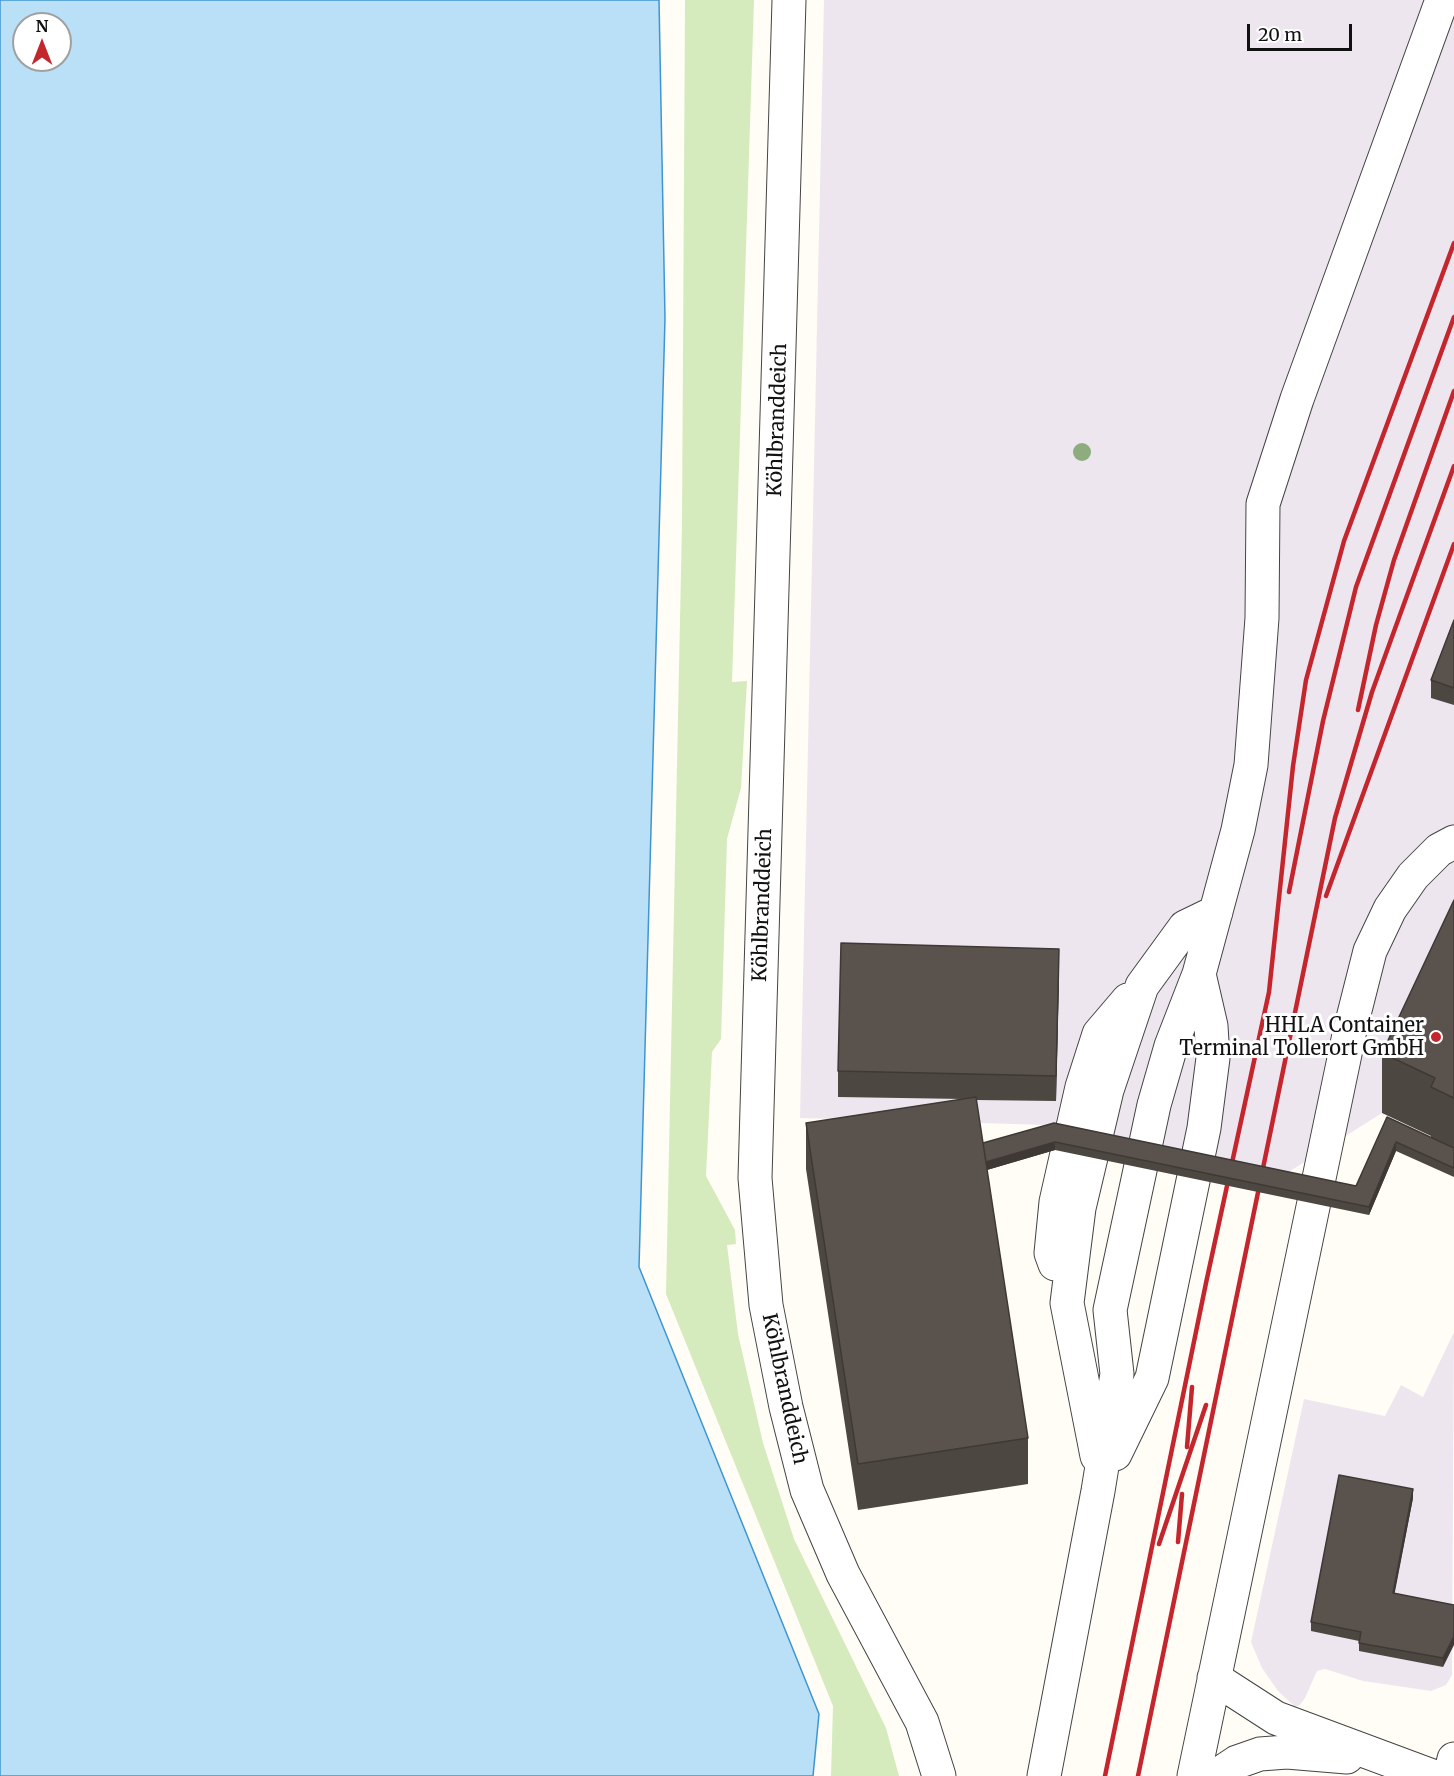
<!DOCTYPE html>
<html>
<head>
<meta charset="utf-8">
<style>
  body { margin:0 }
  #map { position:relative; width:1454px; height:1776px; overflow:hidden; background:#fffdf5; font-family:Merriweather,serif }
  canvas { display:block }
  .north { position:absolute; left:12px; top:12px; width:60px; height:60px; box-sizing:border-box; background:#fff; border:2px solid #a0a0a0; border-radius:50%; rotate:0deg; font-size:16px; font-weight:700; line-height:24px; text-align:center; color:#111 }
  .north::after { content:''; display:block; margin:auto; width:21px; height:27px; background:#c4262e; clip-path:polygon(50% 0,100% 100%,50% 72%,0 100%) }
  .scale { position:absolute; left:1247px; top:24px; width:105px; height:27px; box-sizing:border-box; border:3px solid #111; border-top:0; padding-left:8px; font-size:18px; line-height:21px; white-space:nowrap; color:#111; -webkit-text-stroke:4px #fff; paint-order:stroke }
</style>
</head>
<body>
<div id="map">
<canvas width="1454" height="1776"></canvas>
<div class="north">N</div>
<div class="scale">20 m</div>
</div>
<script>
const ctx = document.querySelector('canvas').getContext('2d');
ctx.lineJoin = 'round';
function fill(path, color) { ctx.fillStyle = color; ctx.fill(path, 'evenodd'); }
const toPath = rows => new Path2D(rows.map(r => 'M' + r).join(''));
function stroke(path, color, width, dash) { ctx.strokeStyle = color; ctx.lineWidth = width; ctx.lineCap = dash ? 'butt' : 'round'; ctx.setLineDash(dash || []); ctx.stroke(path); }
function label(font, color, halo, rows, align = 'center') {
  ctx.font = font + ' Merriweather,serif'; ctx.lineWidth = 6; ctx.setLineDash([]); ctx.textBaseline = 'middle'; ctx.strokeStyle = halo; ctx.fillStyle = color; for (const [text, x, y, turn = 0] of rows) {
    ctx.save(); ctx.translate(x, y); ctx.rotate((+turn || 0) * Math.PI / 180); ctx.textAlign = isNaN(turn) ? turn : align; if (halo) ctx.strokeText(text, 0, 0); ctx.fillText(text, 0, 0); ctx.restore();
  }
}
fill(toPath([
  [824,0,1454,0,1454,1157,1435,1137,1382,1113,1287,1173,1049,1125,800,1118],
  [1454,1332,1452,1675,1446,1685,1431,1691,1363,1681,1325,1669,1317,1671,1305,1698,1300,1705,1295,1707,1278,1691,1262,1668,1251,1642,1304,1399,1385,1416,1401,1385,1423,1397]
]), '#eee6ef');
fill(toPath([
  [685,0,754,0,732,682,747,681,741,788,727,839,721,1039,712,1052,706,1176,735,1230,736,1244,727,1245,738,1334,763,1443,794,1539,886,1728,899,1776,831,1776,833,1706,666,1294,682,524]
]), '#d5ebbd');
const water = toPath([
  [0,0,659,0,665,318,639,1267,819,1714,813,1776,0,1776,0,0],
  [24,24,60,24,60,60,24,60,24,24]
]);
fill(water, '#b9e0f7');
stroke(water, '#3f96cf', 1.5);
const minor = toPath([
  [789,0,755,1178,766,1305,786,1407,807,1490,843,1574,922,1722,939,1776],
  [1055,1264,1051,1253,1056,1202,1082,1087,1099,1034,1128,1000],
  [1115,1454,1152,1378,1204,1128,1213,1058,1211,1026,1199,974],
  [1097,1456,1067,1303,1079,1208,1107,1090,1142,986,1185,927,1216,912],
  [1214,1678,1276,1718,1432,1776],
  [1044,1776,1098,1491,1117,1374,1110,1310,1154,1105,1171,1046,1199,974,1238,830,1251,765,1262,618,1263,504,1297,399,1442,0],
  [1194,1776,1350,1030,1370,951,1390,909,1413,876,1439,850,1454,842],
  [1216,1776,1237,1762,1260,1754,1287,1752,1347,1757],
  [1450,1776,1454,1759]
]);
stroke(minor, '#444', 35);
stroke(minor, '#fff', 33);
stroke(toPath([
  [1358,710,1376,625,1394,560,1454,391],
  [1289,892,1323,721,1356,587,1454,317],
  [1326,896,1454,544],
  [1187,1447,1192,1387],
  [1178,1542,1182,1494],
  [1159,1544,1206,1405],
  [1105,1776,1206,1283,1269,992,1293,766,1306,680,1344,541,1454,243],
  [1138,1776,1335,818,1372,692,1454,466]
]), '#c4262e', 4.5);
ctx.fillStyle = '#8dad7f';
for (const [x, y] of [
  [1082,452]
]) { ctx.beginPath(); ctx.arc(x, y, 9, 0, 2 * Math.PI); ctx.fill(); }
fill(toPath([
  [1454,620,1454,705,1431,698,1431,680],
  [1454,900,1454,1177,1396,1151,1369,1215,1055,1150,987,1170,1028,1438,1028,1484,858,1510,806,1169,806,1123,964,1099,838,1097,838,1071,1059,974,1056,1101,976,1100,983,1143,1054,1123,1356,1186,1387,1117,1431,1138,1431,1136,1382,1113,1382,1053],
  [1413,1498,1394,1594,1454,1605,1443,1667,1359,1651,1359,1641,1311,1631,1311,1622]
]), '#4d4742');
fill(toPath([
  [1059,949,1059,974,1056,1101,1056,1076],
  [1055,1142,1055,1150,980,1172,980,1163],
  [1396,1142,1396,1151,1369,1215,1369,1207],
  [1413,1489,1413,1498,1393,1602,1393,1593],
  [1454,1636,1454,1645,1443,1667,1443,1658]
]), '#3f3936');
const building = toPath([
  [1454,620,1454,688,1431,680,1454,620],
  [1454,900,1454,1098,1431,1087,1435,1078,1382,1053,1454,900],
  [841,943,1059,949,1056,1076,838,1071,841,943],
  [976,1097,1028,1438,858,1464,806,1123,976,1097],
  [1387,1117,1454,1148,1454,1168,1396,1142,1369,1207,1055,1142,986,1162,983,1143,1054,1123,1356,1186,1387,1117],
  [1339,1475,1413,1489,1393,1593,1454,1605,1454,1636,1443,1658,1359,1643,1361,1632,1311,1622,1339,1475]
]);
fill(building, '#5a524d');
stroke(building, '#3f3936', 1.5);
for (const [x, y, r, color] of [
  [1436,1037,6,"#c4262e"]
]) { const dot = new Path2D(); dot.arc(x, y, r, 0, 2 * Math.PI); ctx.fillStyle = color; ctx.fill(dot); stroke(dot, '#fff', 2); }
label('20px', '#111', '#fff', [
  ["Köhlbranddeich",778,420,-88],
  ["Köhlbranddeich",763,905,-88],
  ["Köhlbranddeich",784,1389,78]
]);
label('20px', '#111', '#fff', [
  ["HHLA Container",1424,1026],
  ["Terminal Tollerort GmbH",1424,1049]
], 'right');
</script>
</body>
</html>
